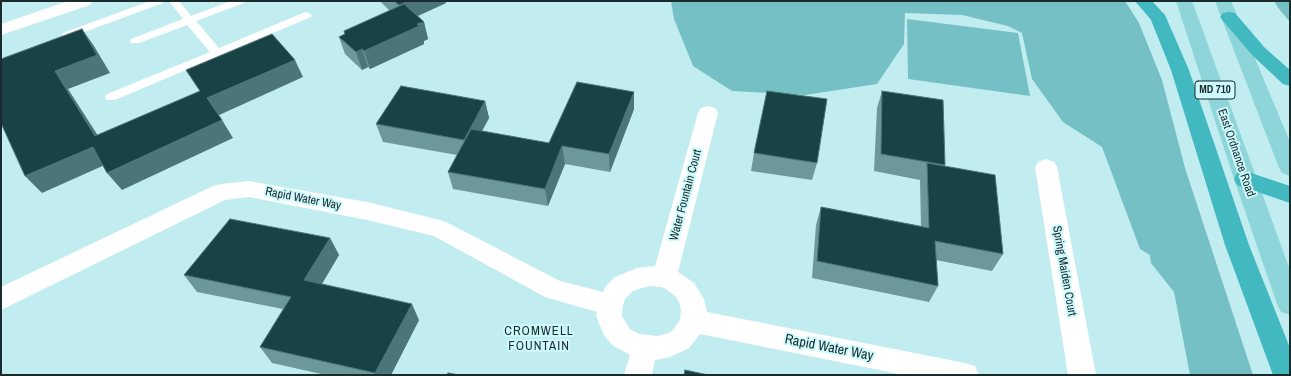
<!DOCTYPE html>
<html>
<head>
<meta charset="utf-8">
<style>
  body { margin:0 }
  #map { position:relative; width:1291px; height:376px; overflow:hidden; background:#c1edf0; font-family:"Archivo Narrow",sans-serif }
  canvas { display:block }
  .frame { position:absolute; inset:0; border:2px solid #192b2c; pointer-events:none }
</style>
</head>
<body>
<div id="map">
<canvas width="1291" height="376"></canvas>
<div class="frame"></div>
</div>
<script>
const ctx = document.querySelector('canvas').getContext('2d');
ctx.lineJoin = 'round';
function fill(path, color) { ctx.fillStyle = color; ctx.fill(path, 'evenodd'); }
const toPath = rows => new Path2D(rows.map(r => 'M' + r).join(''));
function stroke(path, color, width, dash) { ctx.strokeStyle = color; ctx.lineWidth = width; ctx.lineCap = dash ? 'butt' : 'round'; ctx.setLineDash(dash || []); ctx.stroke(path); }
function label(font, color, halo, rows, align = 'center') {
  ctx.font = font + ' "Archivo Narrow",sans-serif'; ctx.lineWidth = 4; ctx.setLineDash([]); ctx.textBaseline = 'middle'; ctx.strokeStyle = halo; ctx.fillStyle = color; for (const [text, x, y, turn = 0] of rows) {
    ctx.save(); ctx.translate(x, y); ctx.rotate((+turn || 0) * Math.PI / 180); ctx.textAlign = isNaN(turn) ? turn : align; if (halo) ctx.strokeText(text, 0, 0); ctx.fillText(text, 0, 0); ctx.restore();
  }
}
fill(toPath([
  [671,1,1125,1,1139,23,1162,80,1185,168,1253,375,1190,375,1174,292,1151,263,1150,255,1140,249,1102,147,1063,122,1032,79,1022,33,1008,26,962,15,905,13,904,44,877,84,805,95,732,91,693,66,674,19],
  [1274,1,1290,1,1290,22,1279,9],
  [907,19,1018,33,1030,96,908,79]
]), '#75c0c5');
fill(toPath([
  [150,1,164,1,163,3,71,37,63,37,62,35,63,33,150,1],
  [169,1,179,1,191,16,231,1,245,1,244,3,196,21,219,48,303,13,307,12,312,15,311,17,115,100,107,100,105,97,107,94,210,52,187,25,139,43,131,43,130,41,131,39,183,19,169,1]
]), '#fff');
fill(toPath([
  [68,1,92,1,90,5,1,35,1,24,68,1],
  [708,106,715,108,718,113,678,272,694,283,704,299,707,312,965,363,975,366,979,375,904,375,700,334,689,348,670,357,655,360,652,375,624,375,630,355,612,345,604,335,596,316,597,312,545,297,434,236,367,220,249,197,225,200,1,310,1,287,213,186,221,184,249,181,367,202,440,220,448,223,560,281,603,292,606,286,615,277,637,268,655,266,698,113,701,108,708,106],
  [650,286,661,287,666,289,676,297,679,302,681,310,680,320,671,332,666,334,657,336,639,334,630,329,622,316,623,305,625,299,633,291,641,288,650,286],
  [1046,159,1054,162,1057,167,1096,375,1068,375,1035,167,1038,162,1046,159]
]), '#fff');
fill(toPath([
  [1176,1,1192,1,1290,270,1290,315,1281,312,1277,304,1234,179,1176,1],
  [1215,1,1231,1,1290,142,1290,176,1282,173,1279,168,1215,1]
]), '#8ed5d9');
fill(toPath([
  [1135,1,1152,1,1165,15,1189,70,1249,245,1290,348,1290,375,1273,375,1225,245,1171,70,1151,20,1135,1],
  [1229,12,1235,13,1265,48,1290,70,1290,86,1283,84,1253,56,1223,21,1220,17,1223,13,1229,12],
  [1245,171,1290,186,1290,203,1237,185,1234,179,1237,173,1245,171]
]), '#42b9c0');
fill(toPath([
  [380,1,445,1,446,3,418,16,424,22,428,39,424,41,424,44,370,69,368,67,362,70,345,54,339,37,345,34,344,31,390,11],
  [882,91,945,165,945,166,1003,254,992,271,936,260,938,286,929,302,812,278,816,225,821,207,921,226,920,180,874,171,877,108],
  [634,92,634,109,610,172,565,164,548,206,453,189,448,172,457,155,383,142,376,124,485,101,489,118,482,131,549,143],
  [754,153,817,163,812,180,751,171],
  [330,238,339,255,322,284,419,320,391,375,326,375,272,363,260,347,283,309,197,292,184,275]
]), '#6c989a');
fill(toPath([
  [408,1,445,1,446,3,404,22,399,5],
  [424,22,428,39,424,41,424,44,370,69,364,51],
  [82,29,94,46,110,73,68,89,109,153,95,136,55,71],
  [362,49,368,67,362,70,356,52],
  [295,60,303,77,217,116,207,98],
  [634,92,634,109,610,172,609,154],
  [485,101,489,118,468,157,464,140],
  [222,120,233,138,122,190,107,173],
  [562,146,565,164,548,206,545,189],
  [93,147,107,164,42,193,25,176],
  [330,238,339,255,314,297,304,280],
  [412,304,419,320,391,375,376,375,375,373]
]), '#4b7578');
const building = toPath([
  [394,1,408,1,399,5,394,1],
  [404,4,424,22,417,24,419,26,364,51,362,49,356,52,339,37,345,34,344,31,404,4],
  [82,29,97,55,55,71,95,136,200,91,186,70,272,34,295,60,207,98,222,120,107,173,93,147,25,176,1,123,1,59,82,29],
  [577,82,634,92,609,154,562,146,545,189,448,172,471,129,549,143,577,82],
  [401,86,485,101,464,140,376,124,401,86],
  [767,91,827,99,817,163,754,153,767,91],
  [882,91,943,100,945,165,881,154,882,91],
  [927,163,995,175,1003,254,935,241,938,286,817,261,821,207,929,228,927,163],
  [230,219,330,238,304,280,412,304,375,373,260,347,291,297,184,275,230,219],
  [685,370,708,375,684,375,685,370],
  [448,373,459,375,447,375,448,373]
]);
fill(building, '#184245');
stroke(building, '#4b7578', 1);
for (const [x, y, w] of [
  [1215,90,40]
]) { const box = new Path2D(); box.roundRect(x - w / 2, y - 9, w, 18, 3); ctx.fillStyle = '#cefafd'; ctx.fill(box); stroke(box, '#192b2c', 1); }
label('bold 11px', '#192b2c', null, [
  ["MD 710",1215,90]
]);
label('12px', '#192b2c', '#cefafd', [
  ["East Ordnance Road",1236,153,71],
  ["Water Fountain Court",686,195,-75],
  ["Rapid Water Way",303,199,11],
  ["Spring Maiden Court",1064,271,80]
]);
ctx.letterSpacing = '1px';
label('13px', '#192b2c', '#cefafd', [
  ["CROMWELL",539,332],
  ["FOUNTAIN",539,347]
]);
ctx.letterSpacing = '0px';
label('14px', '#192b2c', '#cefafd', [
  ["Rapid Water Way",829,348,11]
]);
</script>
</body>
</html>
